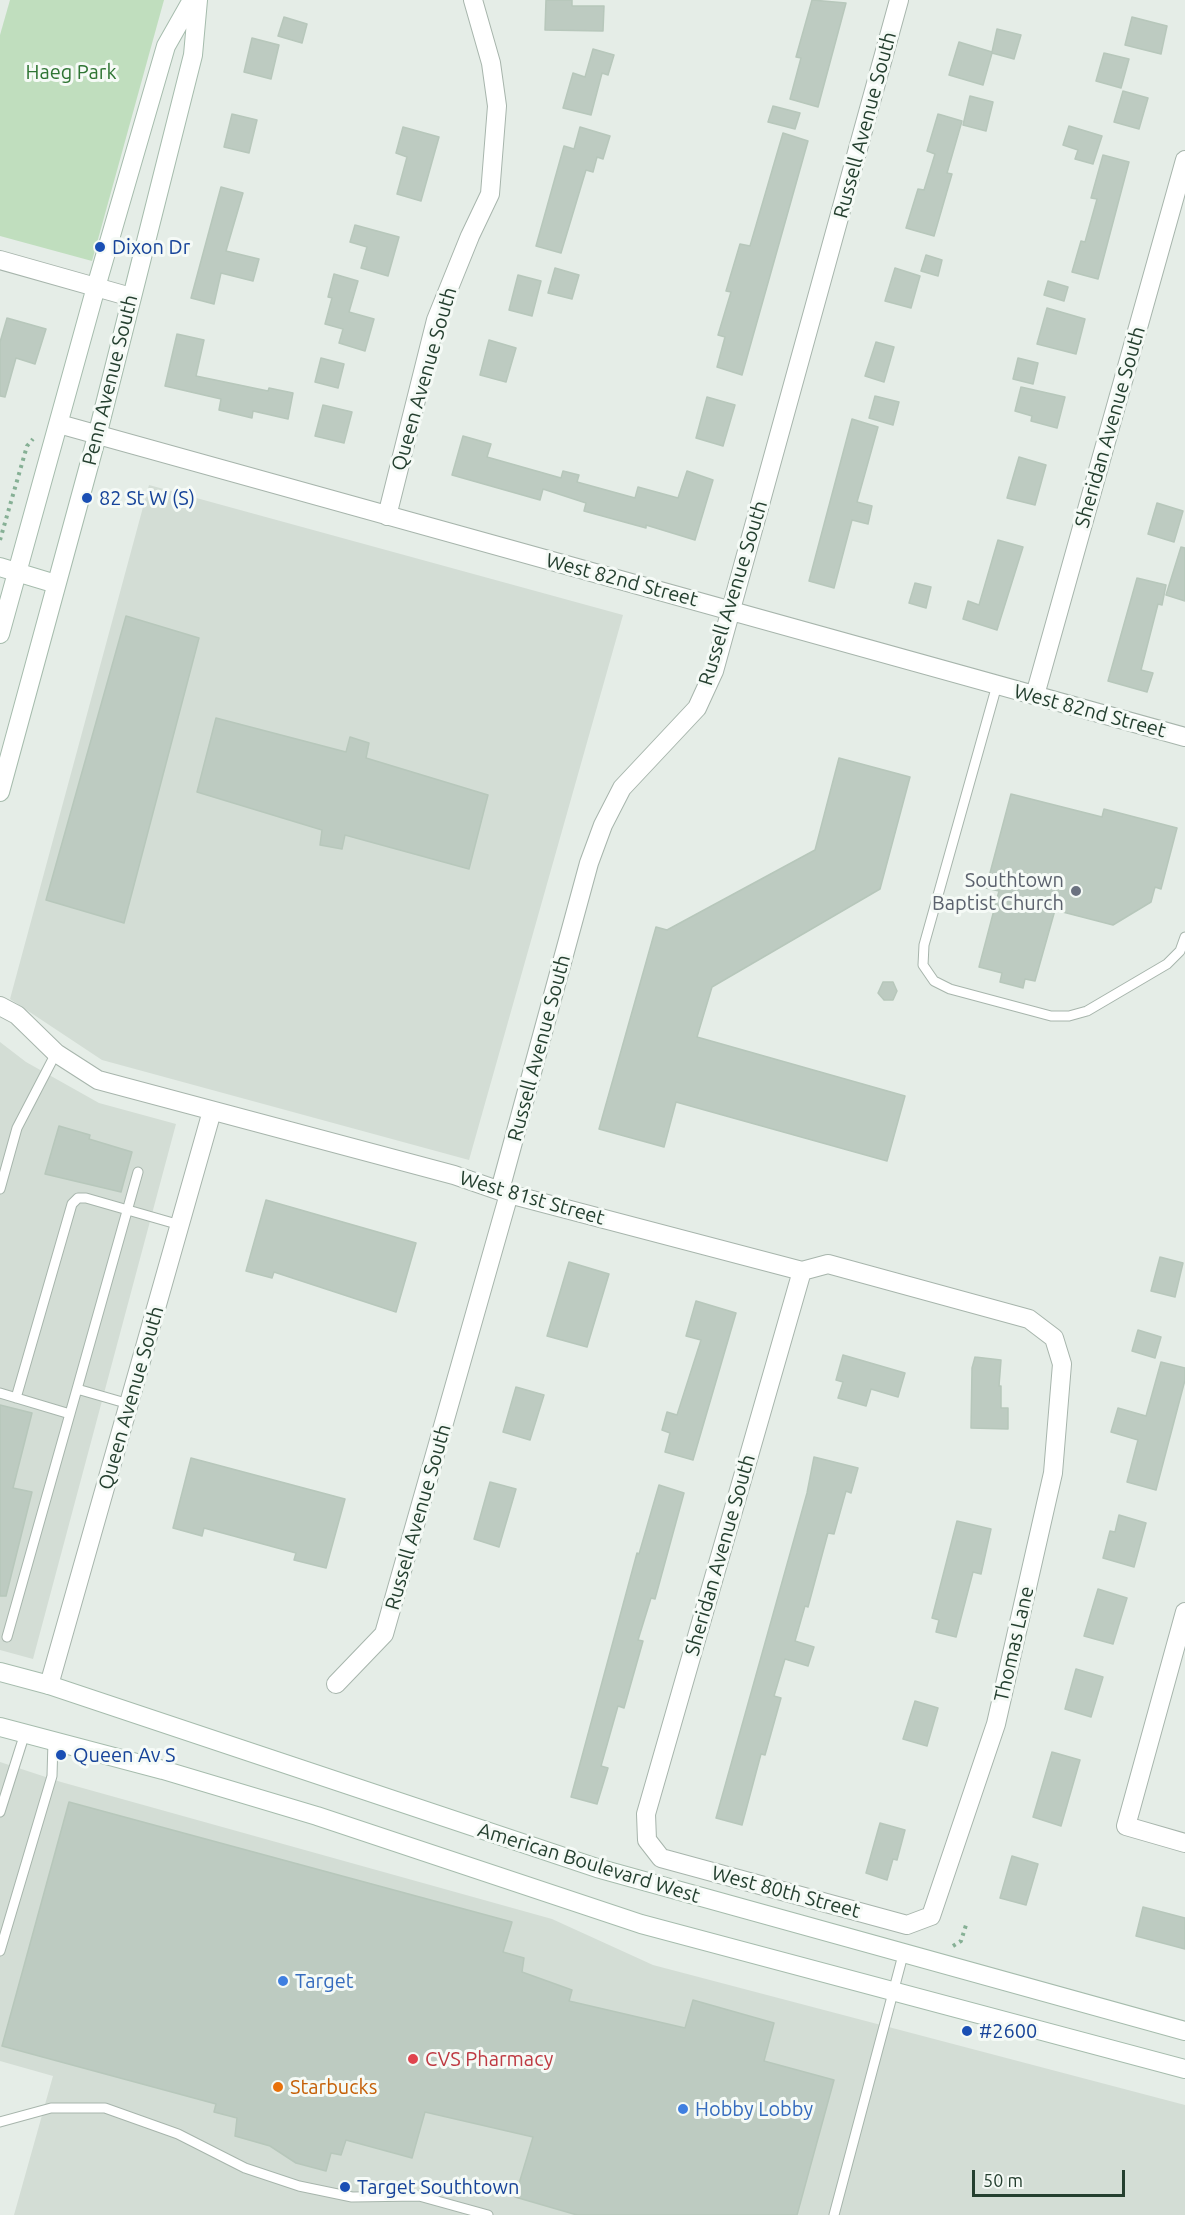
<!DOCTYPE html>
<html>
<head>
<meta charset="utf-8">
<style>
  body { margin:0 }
  #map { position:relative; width:1185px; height:2215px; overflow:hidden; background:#e5ede7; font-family:Ubuntu,sans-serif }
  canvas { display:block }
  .scale { position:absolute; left:972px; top:2170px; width:153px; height:27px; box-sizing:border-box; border:3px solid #243f2f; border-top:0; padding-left:8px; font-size:18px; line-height:21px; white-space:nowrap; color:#243f2f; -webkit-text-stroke:4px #f5faf6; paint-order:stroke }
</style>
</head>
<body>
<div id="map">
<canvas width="1185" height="2215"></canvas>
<div class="scale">50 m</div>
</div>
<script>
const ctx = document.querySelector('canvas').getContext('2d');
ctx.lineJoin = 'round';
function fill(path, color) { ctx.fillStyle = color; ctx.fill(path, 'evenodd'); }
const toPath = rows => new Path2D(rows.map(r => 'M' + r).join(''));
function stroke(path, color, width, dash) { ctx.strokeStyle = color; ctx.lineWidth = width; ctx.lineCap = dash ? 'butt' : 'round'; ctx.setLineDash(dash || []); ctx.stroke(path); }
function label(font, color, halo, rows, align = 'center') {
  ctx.font = font + ' Ubuntu,sans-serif'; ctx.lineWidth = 6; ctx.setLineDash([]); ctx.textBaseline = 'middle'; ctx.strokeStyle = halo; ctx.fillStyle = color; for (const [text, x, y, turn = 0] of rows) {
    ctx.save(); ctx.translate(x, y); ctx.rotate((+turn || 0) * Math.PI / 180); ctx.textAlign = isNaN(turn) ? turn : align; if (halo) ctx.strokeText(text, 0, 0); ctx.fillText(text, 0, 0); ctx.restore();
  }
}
fill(toPath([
  [149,485,623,615,469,1160,102,1060,10,999],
  [0,1042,26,1062,99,1103,176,1124,33,1659,0,1650],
  [0,1762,61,1782,552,1919,653,1965,1185,2105,1185,2215,14,2215,53,2076,0,2061]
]), '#d3ddd5');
fill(toPath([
  [10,0,164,0,92,261,0,236,0,35]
]), '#c0debe');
const building = toPath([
  [546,0,572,0,572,6,604,6,603,31,545,30,546,0],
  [812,0,846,3,818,107,790,99,801,58,796,57,812,0],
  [284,17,307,24,302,43,278,36,284,17],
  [1132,17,1167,26,1161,54,1125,45,1132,17],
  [997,29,1021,35,1014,59,992,53,983,85,949,75,959,42,992,52,997,29],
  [252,38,279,45,271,79,244,72,252,38],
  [593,49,614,55,608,75,602,73,591,115,563,108,573,73,585,77,593,49],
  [1104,53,1129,59,1121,88,1096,81,1104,53],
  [1123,91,1148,98,1139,129,1114,122,1123,91],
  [970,96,993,102,986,131,963,125,970,96],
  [773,106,800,113,795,129,768,122,773,106],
  [232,114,257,120,249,153,224,147,232,114],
  [938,114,962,121,947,173,952,174,934,236,906,228,918,189,924,190,935,154,927,151,938,114],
  [1069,126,1102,136,1093,164,1075,159,1078,150,1063,145,1069,126],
  [403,127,439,137,421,201,397,194,407,157,396,153,403,127],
  [580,127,610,136,603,159,597,157,593,172,586,170,561,253,536,246,564,146,574,149,580,127],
  [783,133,808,141,742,375,717,367,725,337,718,335,731,292,726,291,740,244,750,246,783,133],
  [1103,155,1129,162,1098,279,1072,272,1081,241,1085,242,1097,199,1091,198,1103,155],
  [221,187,243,193,226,251,259,259,253,281,221,273,214,304,191,298,221,187],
  [355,225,399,237,388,276,361,268,367,247,350,242,355,225],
  [926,255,942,260,938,276,921,271,926,255],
  [555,268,579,275,572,299,548,293,555,268],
  [895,268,920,276,911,308,885,301,895,268],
  [334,274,358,281,349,312,374,319,365,351,339,343,343,329,325,324,332,298,328,297,334,274],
  [518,275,541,281,532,316,509,310,518,275],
  [1048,281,1068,287,1064,301,1044,295,1048,281],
  [1047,308,1085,319,1076,354,1037,344,1047,308],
  [7,318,46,329,35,364,16,358,5,397,0,396,0,342,7,318],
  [177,334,204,340,196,376,268,391,269,388,293,393,288,419,253,411,252,418,219,410,221,399,165,386,177,334],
  [489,340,516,348,506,382,480,375,489,340],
  [876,342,894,347,884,382,865,376,876,342],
  [321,358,344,364,338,388,315,382,321,358],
  [1018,358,1038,363,1033,384,1013,379,1018,358],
  [1021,387,1065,397,1057,428,1031,421,1032,416,1015,411,1021,387],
  [875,396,899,402,893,425,869,418,875,396],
  [707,397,735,405,723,446,696,438,707,397],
  [323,405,352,412,344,443,315,436,323,405],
  [852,419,878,427,857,502,872,506,868,524,852,520,834,588,809,581,852,419],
  [463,436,491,444,487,457,561,478,563,471,579,475,577,482,635,498,638,487,678,498,687,471,713,480,695,540,646,525,646,528,584,511,586,503,543,489,540,500,452,475,463,436],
  [1019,457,1046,465,1035,505,1007,498,1019,457],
  [1157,503,1183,511,1174,542,1148,534,1157,503],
  [998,540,1023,547,997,630,963,619,968,601,979,605,998,540],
  [1181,547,1185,548,1185,601,1166,595,1181,547],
  [1137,578,1166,585,1162,605,1158,604,1141,670,1153,673,1147,692,1108,681,1137,578],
  [915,583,931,587,926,608,909,603,915,583],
  [126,616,199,638,124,923,46,900,126,616],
  [216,718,346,752,350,737,369,743,366,758,488,795,469,869,345,835,342,849,320,845,322,830,197,792,216,718],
  [839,758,910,777,880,889,712,987,697,1037,905,1096,887,1161,676,1102,664,1147,599,1129,656,927,667,930,815,850,839,758],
  [1011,794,1102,817,1104,809,1177,828,1161,889,1155,887,1151,902,1113,925,1055,910,1035,981,1025,979,1023,988,1000,982,1002,973,979,967,999,891,986,888,1011,794],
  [883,982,893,982,897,991,893,1000,884,1000,878,993,883,982],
  [59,1126,90,1135,89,1139,132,1152,121,1192,45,1174,59,1126],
  [266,1200,416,1243,396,1312,274,1272,272,1278,246,1271,266,1200],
  [1160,1257,1183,1263,1175,1297,1151,1291,1160,1257],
  [569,1262,609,1274,587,1347,547,1336,569,1262],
  [696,1301,736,1313,693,1460,665,1452,670,1433,662,1430,667,1412,677,1415,701,1340,686,1336,696,1301],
  [1138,1330,1161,1337,1155,1358,1132,1351,1138,1330],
  [843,1355,905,1373,898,1397,871,1389,866,1406,838,1398,843,1382,836,1380,843,1355],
  [975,1357,1001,1360,999,1386,1001,1386,1001,1408,1008,1408,1008,1429,971,1428,972,1368,975,1357],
  [1161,1362,1185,1368,1185,1380,1156,1490,1127,1482,1138,1440,1111,1432,1118,1408,1146,1416,1161,1362],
  [516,1387,544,1395,530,1440,503,1432,516,1387],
  [0,1405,32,1413,13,1488,32,1492,6,1596,0,1596,0,1405],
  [814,1457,858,1468,851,1493,846,1491,834,1534,828,1533,808,1607,805,1606,795,1641,814,1647,808,1666,785,1659,774,1696,781,1698,765,1755,761,1754,742,1825,716,1818,807,1493,814,1457],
  [191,1458,345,1499,326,1568,294,1560,296,1553,204,1528,202,1536,173,1528,191,1458],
  [490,1482,516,1489,499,1547,474,1539,490,1482],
  [659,1485,684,1493,655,1599,651,1598,638,1640,643,1641,624,1708,618,1706,601,1766,608,1768,597,1804,571,1797,637,1553,639,1554,659,1485],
  [1119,1515,1146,1523,1134,1567,1103,1558,1110,1531,1115,1532,1119,1515],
  [957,1521,991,1529,981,1574,973,1572,956,1637,936,1632,939,1620,932,1618,957,1521],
  [1098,1589,1127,1598,1113,1644,1084,1636,1098,1589],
  [1076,1669,1103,1677,1091,1717,1065,1709,1076,1669],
  [915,1701,938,1708,927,1746,903,1739,915,1701],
  [1052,1752,1080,1760,1061,1826,1033,1817,1052,1752],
  [69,1802,512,1922,503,1952,524,1958,522,1972,572,1990,569,2001,685,2028,693,2000,774,2023,764,2061,834,2080,797,2215,577,2215,515,2197,533,2137,425,2112,412,2158,346,2140,341,2155,331,2153,326,2171,296,2163,270,2146,235,2136,237,2118,214,2112,216,2104,2,2046,69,1802],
  [880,1823,905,1830,897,1860,893,1859,887,1880,866,1873,880,1823],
  [1012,1856,1038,1864,1026,1905,1000,1898,1012,1856],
  [1143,1907,1185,1918,1185,1949,1136,1936,1143,1907]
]);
fill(building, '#bdcbc1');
stroke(building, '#b7c7bb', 1.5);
const lane = toPath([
  [997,685,924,945,923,965,934,981,950,989,1051,1016,1069,1016,1087,1011,1167,964,1180,951,1185,937],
  [0,1189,17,1128,56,1053],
  [0,1393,70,1414],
  [16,1398,72,1204,78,1198,86,1198,180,1225],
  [129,1404,77,1389,138,1172],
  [7,1637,77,1389],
  [0,1812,25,1733],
  [0,1951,52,1776,53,1741],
  [0,2122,51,2108,105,2108,178,2134,245,2168,299,2186,352,2197,419,2196,488,2215],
  [834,2215,903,1955]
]);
const street = toPath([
  [0,260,131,297],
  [59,424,1185,737],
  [387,516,436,320,470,236,490,194,497,106,491,63,473,0],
  [1035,695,1185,160],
  [0,1006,17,1015,56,1053,98,1080,454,1175,509,1194,802,1271,828,1264,1029,1319,1054,1338,1062,1364,1053,1473,996,1724,931,1916,907,1925,661,1858,647,1840,646,1814,802,1271],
  [500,1190,589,863,603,825,622,788,697,708,714,671,899,0],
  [1185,1612,1126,1826,1185,1843],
  [336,1684,384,1634,509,1194],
  [49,1685,212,1111]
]);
const secondary = toPath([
  [0,567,56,584],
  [0,634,96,287,166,46,192,0],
  [0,792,97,436,193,55,198,0],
  [0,1672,49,1685,597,1868,1185,2031],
  [0,1727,163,1770,317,1816,641,1924,1185,2069]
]);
stroke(lane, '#a7b5ac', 11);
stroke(street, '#a7b5ac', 20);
stroke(secondary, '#a6bcad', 20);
stroke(toPath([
  [0,540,27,446,33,439],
  [953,1946,961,1941,966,1925]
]), '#86b095', 4, [3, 4.5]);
stroke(lane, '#fff', 9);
stroke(street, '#fff', 18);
stroke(secondary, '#fff', 18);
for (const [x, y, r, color] of [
  [100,247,6,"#1a4fb4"],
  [87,498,6,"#1a4fb4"],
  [1076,891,6,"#6b7280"],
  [61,1755,6,"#1a4fb4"],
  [283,1981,6,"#3f7fe0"],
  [967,2031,6,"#1a4fb4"],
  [413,2059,6,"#e0444e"],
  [278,2087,6,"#e8710a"],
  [683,2109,6,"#3f7fe0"],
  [345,2187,6,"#1a4fb4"]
]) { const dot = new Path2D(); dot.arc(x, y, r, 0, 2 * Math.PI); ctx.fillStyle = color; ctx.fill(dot); stroke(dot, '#f5faf6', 2); }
label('20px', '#2f7534', '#f5faf6', [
  ["Haeg Park",71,72]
]);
label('20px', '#243f2f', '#f5faf6', [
  ["Russell Avenue South",865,125,-75],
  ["Queen Avenue South",424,379,-74],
  ["Penn Avenue South",110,380,-76],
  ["Sheridan Avenue South",1110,427,-74],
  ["West 82nd Street",622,580,15],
  ["Russell Avenue South",733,593,-73],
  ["West 82nd Street",1090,711,15],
  ["Russell Avenue South",539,1048,-75],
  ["West 81st Street",532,1198,16],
  ["Queen Avenue South",131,1398,-74],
  ["Russell Avenue South",418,1517,-74],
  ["Sheridan Avenue South",720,1555,-74],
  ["Thomas Lane",1014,1644,-77],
  ["American Boulevard West",589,1863,17],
  ["West 80th Street",786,1892,15]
]);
label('20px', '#164399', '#f5faf6', [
  ["Dixon Dr",112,247],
  ["82 St W (S)",99,498],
  ["Queen Av S",73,1755],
  ["#2600",979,2031],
  ["Target Southtown",357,2187]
], 'left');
label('20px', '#5b616d', '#f5faf6', [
  ["Southtown",1064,880],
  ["Baptist Church",1064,903]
], 'right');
label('20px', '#366cbe', '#f5faf6', [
  ["Target",295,1981],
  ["Hobby Lobby",695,2109]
], 'left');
label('20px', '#be3a42', '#f5faf6', [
  ["CVS Pharmacy",425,2059]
], 'left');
label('20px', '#c56008', '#f5faf6', [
  ["Starbucks",290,2087]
], 'left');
</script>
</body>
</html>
